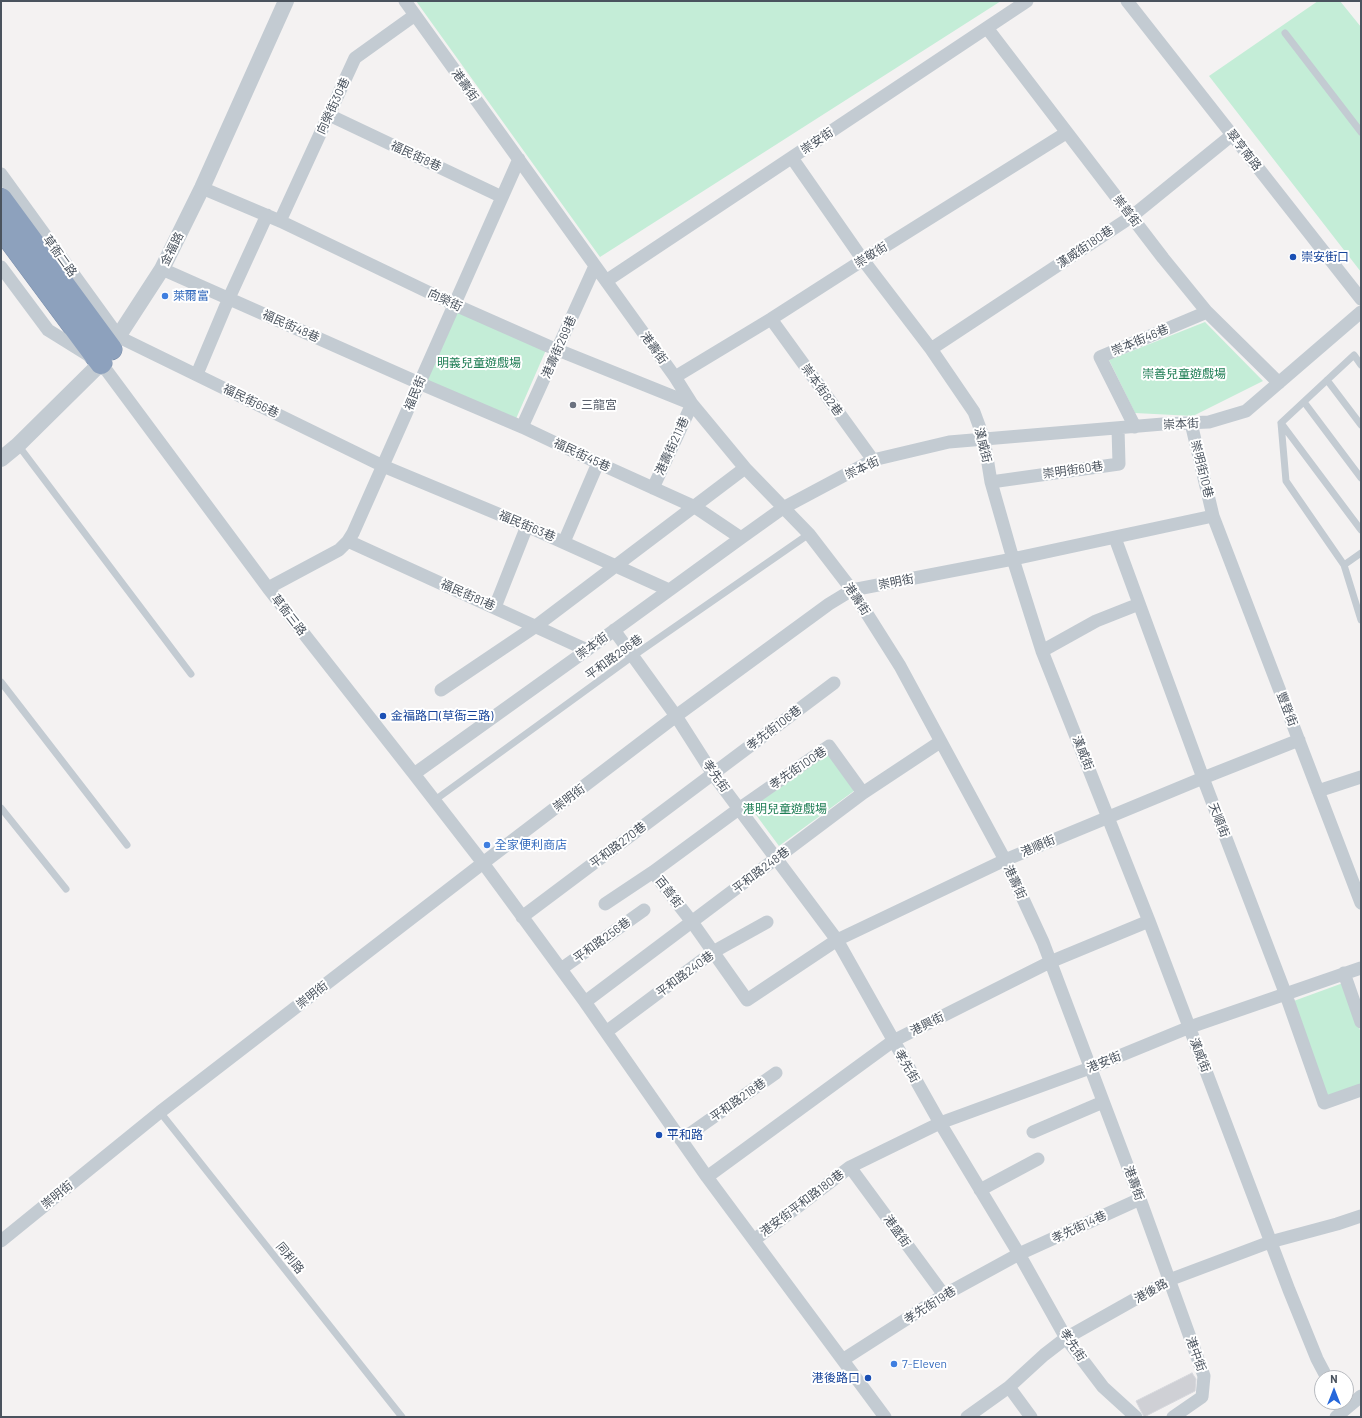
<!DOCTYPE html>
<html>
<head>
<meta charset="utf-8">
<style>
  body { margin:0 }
  #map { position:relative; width:1362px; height:1418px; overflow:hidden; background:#f4f2f2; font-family:Barlow,sans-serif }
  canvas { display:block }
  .frame { position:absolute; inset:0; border:2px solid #4a535e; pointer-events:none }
  .north { position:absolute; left:1314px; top:1370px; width:40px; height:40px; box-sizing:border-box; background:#fff; border:1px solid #b7babf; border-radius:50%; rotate:0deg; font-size:11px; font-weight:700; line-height:16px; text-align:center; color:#4a535e }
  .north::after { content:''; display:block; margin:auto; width:14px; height:18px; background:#2567db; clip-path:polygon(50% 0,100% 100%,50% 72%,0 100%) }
</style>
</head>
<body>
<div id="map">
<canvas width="1362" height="1418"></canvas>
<div class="frame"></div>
<div class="north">N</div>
</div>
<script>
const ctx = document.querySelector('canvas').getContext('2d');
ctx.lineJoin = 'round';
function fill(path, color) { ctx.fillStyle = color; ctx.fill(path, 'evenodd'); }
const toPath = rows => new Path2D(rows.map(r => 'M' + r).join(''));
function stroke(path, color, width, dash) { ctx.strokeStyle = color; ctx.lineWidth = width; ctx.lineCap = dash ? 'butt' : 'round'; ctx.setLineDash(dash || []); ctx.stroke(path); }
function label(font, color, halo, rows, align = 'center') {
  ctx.font = font + ' Barlow,"Noto Sans TC",sans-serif'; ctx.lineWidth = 4; ctx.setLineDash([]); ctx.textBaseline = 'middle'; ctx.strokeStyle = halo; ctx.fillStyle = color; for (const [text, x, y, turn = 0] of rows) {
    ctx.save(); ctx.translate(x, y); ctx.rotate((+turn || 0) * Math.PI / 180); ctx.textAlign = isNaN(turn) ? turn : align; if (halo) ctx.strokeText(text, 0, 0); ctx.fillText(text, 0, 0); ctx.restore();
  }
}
fill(toPath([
  [416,1,1001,1,600,257],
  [1318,1,1340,1,1361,27,1361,272,1209,76],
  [456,310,546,350,515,421,424,382],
  [1205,322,1263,381,1193,416,1135,413,1109,360],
  [827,747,858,788,779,846,748,804],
  [1343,983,1361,1033,1361,1084,1325,1097,1291,1002]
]), '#c4edd7');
const building = toPath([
  [1192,1373,1196,1379,1195,1391,1144,1417,1136,1401,1192,1373]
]);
fill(building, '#cfd0d5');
stroke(building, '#d6d7dc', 1);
const motorway = toPath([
  [1,199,111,349],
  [1,228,101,363]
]);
stroke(motorway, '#788ca8', 23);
stroke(toPath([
  [1285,33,1361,132],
  [1361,365,1354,355,1281,423,1286,481,1344,565,1361,620],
  [1327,380,1361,425],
  [1304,402,1361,478],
  [1281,423,1361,530],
  [18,445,191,674],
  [1344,565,1361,553],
  [1,682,127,845],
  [435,800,633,656,809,534],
  [1,808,66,889],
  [160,1112,402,1417]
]), '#c3cbd2', 7);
stroke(toPath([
  [405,1,675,377,692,404,745,468,809,534,852,590,900,666,1005,860,1043,942,1140,1199,1204,1376,1202,1397,1173,1417],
  [1127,1,1361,299],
  [987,28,1163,258,1207,312,1279,383],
  [329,115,502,197],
  [792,158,863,260,931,349,974,412,984,439,991,482,1013,559,1042,651,1149,921,1289,1290,1317,1359,1327,1378],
  [1,174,119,337,383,466,527,526,669,590],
  [202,188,280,221,453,304,548,346,692,404,653,488],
  [280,221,355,58,415,15],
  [1,267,48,330,101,363,268,588,414,774,483,863,585,1002,707,1177,885,1417],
  [162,269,419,383,522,427,598,463,695,507,741,538],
  [606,281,1027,1],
  [771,319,873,460],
  [931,349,1131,217,1232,135],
  [197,374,229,298,267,215],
  [675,377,771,319,863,260,1066,133],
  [1191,423,1213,516,1361,903],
  [522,427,595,266],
  [1135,427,1100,357,1207,312],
  [991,482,1119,464,1118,428],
  [1115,538,1203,778,1286,995,1324,1103,1361,1090],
  [348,541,587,650],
  [564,542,598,463],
  [268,588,339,550,348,541,353,533,519,159],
  [495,607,527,526],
  [614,630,676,716,713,774,837,940,940,1123,1019,1254,1066,1338,1103,1387,1136,1417],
  [1042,651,1096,621,1139,604],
  [441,690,536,626,745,468],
  [414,774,587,650,741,538,783,508,873,460,949,442,1163,424,1209,422,1246,411,1361,312],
  [1318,791,1361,777],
  [653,872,692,922,747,1000,837,940,1005,860,1203,778,1299,740],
  [605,904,653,872,740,808,829,746,863,793],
  [522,917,834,683],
  [561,969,644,910],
  [1344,973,1361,1022],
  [585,1002,863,793,940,742],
  [606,1032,713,952,767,922],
  [1033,1132,1103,1102],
  [681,1140,776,1073],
  [850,1167,944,1295],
  [707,1177,893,1041,1050,962,1149,921],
  [980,1190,1038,1159],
  [754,1240,850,1167,940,1123,1090,1068,1190,1027,1361,968],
  [1,1241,160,1112,483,863,676,716,829,604,852,590,1013,559,1213,516],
  [844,1359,944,1295,1019,1254,1140,1199],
  [1009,1387,1031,1417],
  [967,1417,1009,1387,1044,1355,1066,1338,1169,1280,1270,1242,1337,1224,1361,1216],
  [1336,1417,1361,1396]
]), '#c3cbd2', 13);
stroke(toPath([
  [1,459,18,445,101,363,162,269,202,188,286,1]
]), '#c3cbd2', 16);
stroke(motorway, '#8da1bd', 22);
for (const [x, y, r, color] of [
  [1293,257,4,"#1a4fb4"],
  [165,296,4,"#3f7fe0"],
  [573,405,4,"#6b7280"],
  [383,716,4,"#1a4fb4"],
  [487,845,4,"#3f7fe0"],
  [659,1135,4,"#1a4fb4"],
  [894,1364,4,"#3f7fe0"],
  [868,1378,4,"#1a4fb4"]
]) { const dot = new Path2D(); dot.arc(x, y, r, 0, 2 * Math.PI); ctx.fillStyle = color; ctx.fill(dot); stroke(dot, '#fff', 1.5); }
label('12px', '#4a535e', '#fff', [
  ["港壽街",465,85,54],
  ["向榮街30巷",333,106,-65],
  ["崇安街",817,141,-34],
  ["翠亨南路",1244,150,52],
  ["福民街8巷",416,156,25],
  ["崇善街",1127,211,52],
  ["漢威街180巷",1085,247,-34],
  ["金福路",172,249,-63],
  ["崇敬街",871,255,-32],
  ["草衙二路",60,256,54],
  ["向榮街",445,300,25],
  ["福民街48巷",291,326,24],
  ["崇本街46巷",1140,340,-23],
  ["港壽街269巷",559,347,-66],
  ["港壽街",654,348,54],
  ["崇本街82巷",822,390,54],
  ["福民街",415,393,-67],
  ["福民街66巷",251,401,26],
  ["崇本街",1181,424,-3],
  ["漢威街",983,445,76],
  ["港壽街211巷",672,446,-65],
  ["福民街45巷",582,455,25],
  ["崇本街",862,468,-25],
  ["崇明街10巷",1202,469,76],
  ["崇明街60巷",1073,470,-8],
  ["福民街63巷",527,526,23],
  ["崇明街",896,582,-11],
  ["福民街81巷",468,595,24],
  ["港壽街",857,599,56],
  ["草衙三路",289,615,52],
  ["崇本街",592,646,-36],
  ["平和路296巷",614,657,-36],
  ["豐登街",1287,709,69],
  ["孝先街106巷",774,728,-37],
  ["漢威街",1083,753,68],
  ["孝先街100巷",798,768,-34],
  ["孝先街",716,776,55],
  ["崇明街",569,798,-37],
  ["天順街",1219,820,69],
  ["平和路270巷",618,845,-37],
  ["港順街",1038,846,-23],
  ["平和路248巷",761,870,-37],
  ["港壽街",1015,882,65],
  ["百善街",669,892,52],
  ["平和路256巷",602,940,-36],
  ["平和路240巷",685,974,-36],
  ["崇明街",312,995,-38],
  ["港興街",927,1024,-27],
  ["漢威街",1200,1055,69],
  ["港安街",1104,1062,-22],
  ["孝先街",907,1066,60],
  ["平和路218巷",738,1100,-35],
  ["港壽街",1134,1183,70],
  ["崇明街",57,1195,-39],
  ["港安街平和路180巷",802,1203,-37],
  ["孝先街14巷",1079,1227,-25],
  ["港盛街",897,1231,54],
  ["同利路",290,1258,51],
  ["港後路",1151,1291,-29],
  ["孝先街19巷",930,1305,-32],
  ["孝先街",1073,1345,56],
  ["港中街",1196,1354,70]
]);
label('12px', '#164399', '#fff', [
  ["崇安街口",1301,257],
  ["金福路口(草衙三路)",391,716],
  ["平和路",667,1135],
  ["港後路口",860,1378,"right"]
], 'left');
label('12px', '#366cbe', '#fff', [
  ["萊爾富",173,296],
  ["全家便利商店",495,845],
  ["7-Eleven",902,1364]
], 'left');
label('12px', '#1e7d54', '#fff', [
  ["明義兒童遊戲場",479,363],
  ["崇善兒童遊戲場",1184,374],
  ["港明兒童遊戲場",785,809]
]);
label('12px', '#5b616d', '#fff', [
  ["三龍宮",581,405]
], 'left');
</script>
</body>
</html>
